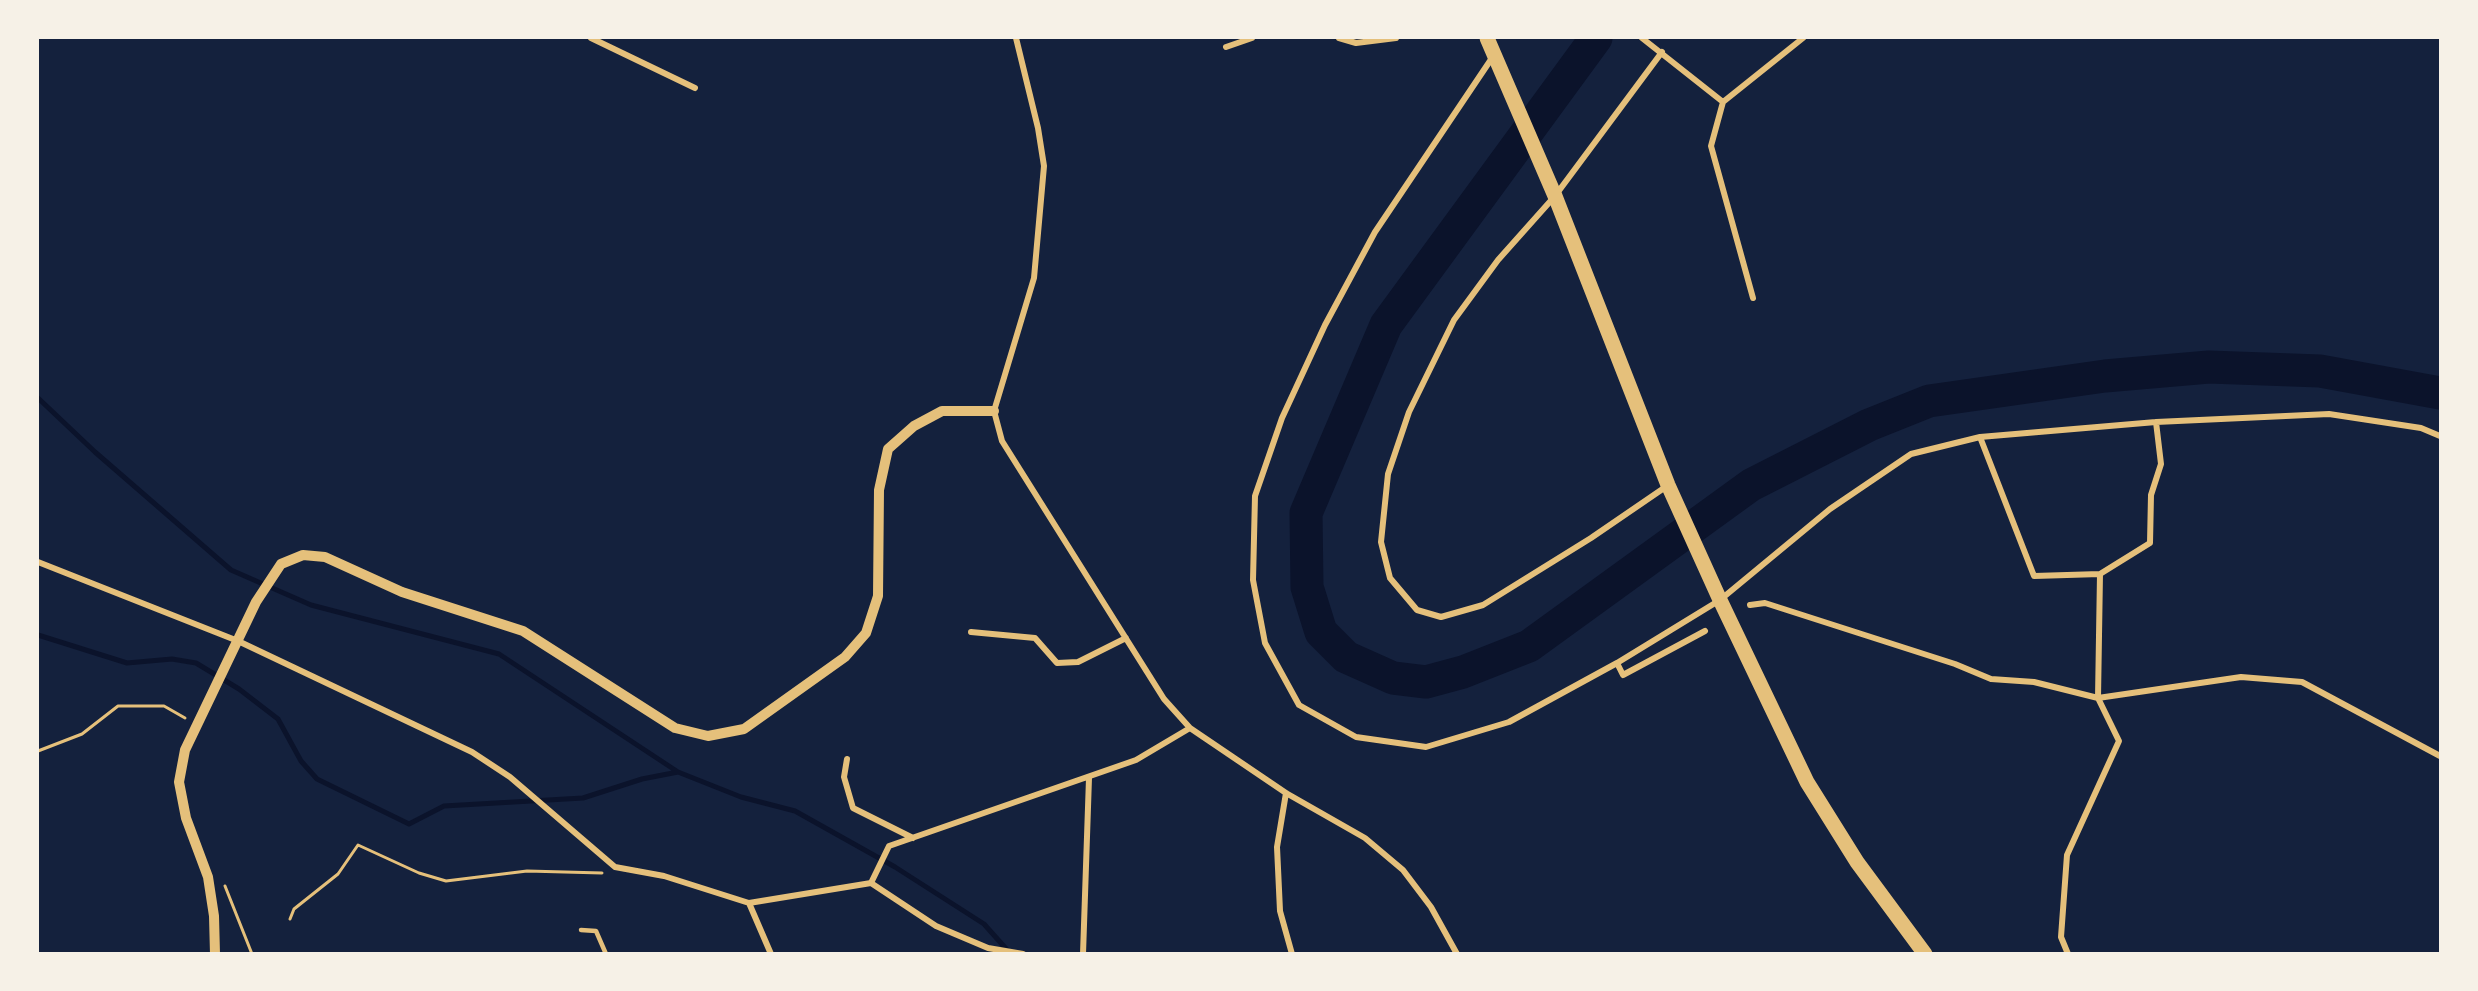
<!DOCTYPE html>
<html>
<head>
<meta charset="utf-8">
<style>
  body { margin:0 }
  #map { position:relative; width:2478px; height:991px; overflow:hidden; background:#14213d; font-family:Mulish,sans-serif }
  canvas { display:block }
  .frame { position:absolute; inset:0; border:39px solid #f6f1e7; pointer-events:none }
</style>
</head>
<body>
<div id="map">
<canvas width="2478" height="991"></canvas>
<div class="frame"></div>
</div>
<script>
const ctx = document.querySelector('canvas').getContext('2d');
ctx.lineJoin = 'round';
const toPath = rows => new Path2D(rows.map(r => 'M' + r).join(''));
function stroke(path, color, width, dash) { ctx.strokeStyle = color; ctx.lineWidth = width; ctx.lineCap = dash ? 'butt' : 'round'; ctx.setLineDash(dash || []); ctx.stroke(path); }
stroke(toPath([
  [38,398,95,452,231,570,311,605,499,654,678,772,741,797,795,811,895,867,984,924,1009,952],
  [38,635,127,663,172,659,196,663,239,689,278,719,301,761,317,779,409,824,444,806,583,798,642,779,678,772]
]), '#0b132b', 5);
stroke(toPath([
  [1596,38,1386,325,1306,513,1307,587,1321,632,1346,657,1393,678,1426,682,1463,672,1529,646,1751,485,1869,425,1929,401,2105,376,2209,367,2320,371,2440,393]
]), '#0b132b', 33);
stroke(toPath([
  [38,751,82,734,118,706,164,706,185,718],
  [225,886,252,954],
  [290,919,294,909,338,874,358,845,419,873,446,881,527,871,602,873]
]), '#e5c07b', 3);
stroke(toPath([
  [581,930,596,931,606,954]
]), '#e5c07b', 4.5);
stroke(toPath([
  [591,38,695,88],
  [1016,38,1038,128,1044,166,1034,278,994,411,1002,441,1164,699,1190,728,1286,793,1365,838,1403,870,1431,907,1457,954],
  [1339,38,1356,43,1396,38],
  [1642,38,1723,102,1711,146,1753,298],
  [1226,47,1252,38],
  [1662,52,1555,196,1498,260,1454,320,1409,412,1388,474,1381,542,1390,578,1417,610,1441,617,1483,605,1591,538,1667,486],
  [1494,55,1375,232,1325,325,1282,418,1255,496,1253,580,1265,643,1299,705,1356,737,1426,747,1509,722,1617,663,1720,600,1830,509,1911,454,1980,437,2156,422,2329,414,2421,428,2440,436],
  [1723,102,1803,38],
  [1980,437,2034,576,2100,574,2150,543,2151,495,2161,464,2156,422],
  [38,562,238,641,472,752,510,777,615,867,664,876,749,903,871,883,936,926,988,948,1023,954],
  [1750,605,1765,603,1955,664,1991,679,2034,682,2098,698,2100,574],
  [971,632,1035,638,1057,663,1078,662,1126,638],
  [1617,663,1623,675,1705,631],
  [847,759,844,777,853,808,913,838],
  [1286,793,1277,847,1280,911,1292,954],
  [871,883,889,846,1136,760,1190,728],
  [749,903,771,954],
  [1083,954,1089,778],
  [2068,954,2061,937,2067,855,2119,741,2098,698,2241,677,2302,682,2440,756]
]), '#e5c07b', 6);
stroke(toPath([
  [215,954,214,916,208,877,186,818,179,782,185,750,256,602,281,564,303,555,325,557,402,592,523,631,675,728,708,736,744,729,845,657,866,633,878,596,879,490,888,449,914,426,942,411,994,411]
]), '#e5c07b', 10);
stroke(toPath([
  [1487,38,1555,196,1668,485,1720,600,1807,782,1857,862,1925,954]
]), '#e5c07b', 15);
</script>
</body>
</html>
